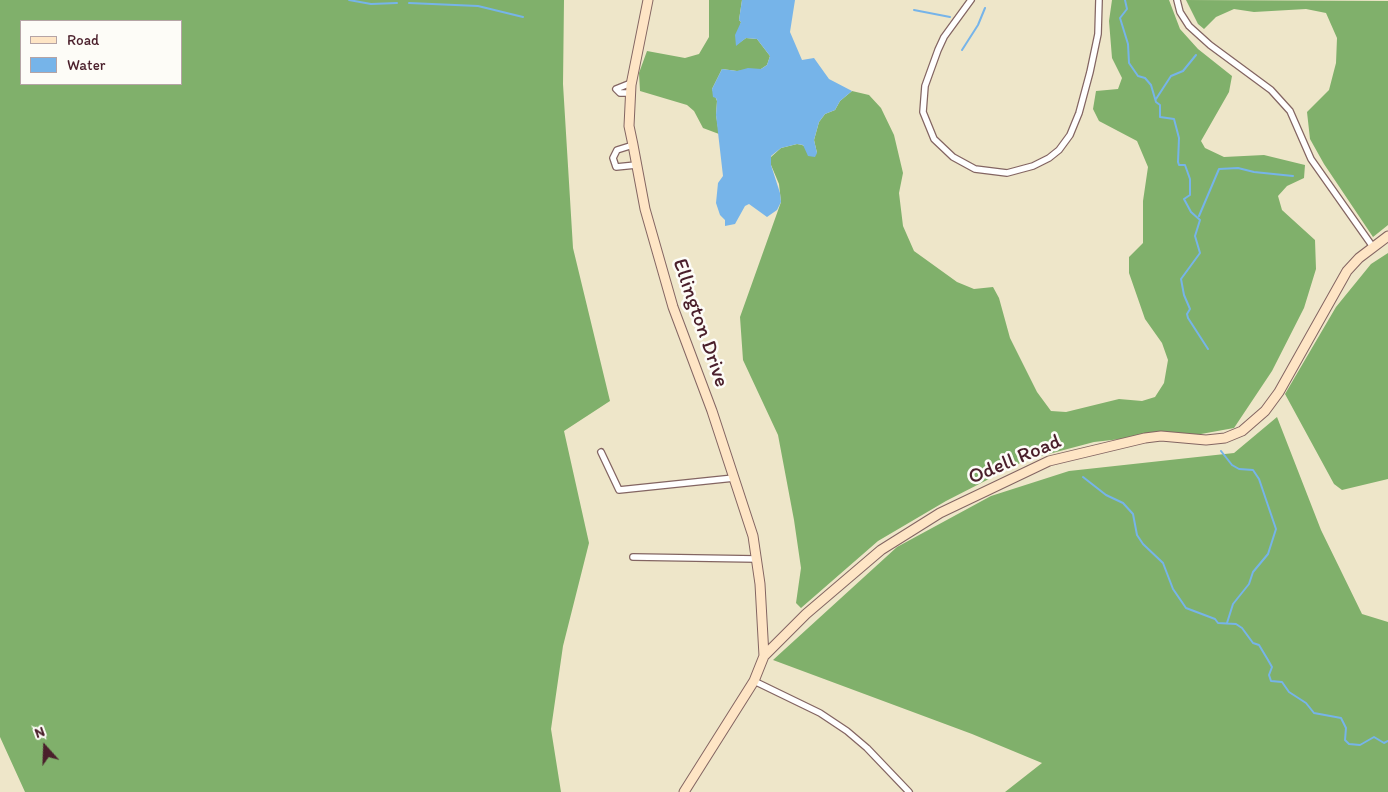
<!DOCTYPE html>
<html>
<head>
<meta charset="utf-8">
<style>
  body { margin:0 }
  #map { position:relative; width:1388px; height:792px; overflow:hidden; background:#eee6c9; font-family:Itim,sans-serif }
  canvas { display:block }
  .legend { position:absolute; left:20px; top:20px; width:162px; height:65px; box-sizing:border-box; background:#fdfcf7; border:1px solid #b5a4a5; margin:0; padding:6px 9px; list-style:none; font-size:15px; color:#4a1f2b }
  .legend li { display:flex; align-items:center; gap:10px; height:25px }
  .legend b { width:25px; border:1px solid #b5a4a5 }
  .north { position:absolute; left:20px; top:722px; width:50px; height:50px; -webkit-text-stroke:4px #fdfcf7; paint-order:stroke; rotate:340deg; font-size:14px; font-weight:700; line-height:20px; text-align:center; color:#4a1f2b }
  .north::after { content:''; display:block; margin:auto; width:18px; height:22px; background:#4a1f2b; clip-path:polygon(50% 0,100% 100%,50% 72%,0 100%) }
</style>
</head>
<body>
<div id="map">
<canvas width="1388" height="792"></canvas>
<ul class="legend">
<li><b style="height:6px;background:#fee5c5"></b>Road</li>
<li><b style="height:14px;background:#76b4e9"></b>Water</li>
</ul>
<div class="north">N</div>
</div>
<script>
const ctx = document.querySelector('canvas').getContext('2d');
ctx.lineJoin = 'round';
function fill(path, color) { ctx.fillStyle = color; ctx.fill(path, 'evenodd'); }
const toPath = rows => new Path2D(rows.map(r => 'M' + r).join(''));
function stroke(path, color, width, dash) { ctx.strokeStyle = color; ctx.lineWidth = width; ctx.lineCap = dash ? 'butt' : 'round'; ctx.setLineDash(dash || []); ctx.stroke(path); }
function label(font, color, halo, rows, align = 'center') {
  ctx.font = font + ' Itim,sans-serif'; ctx.lineWidth = 5; ctx.setLineDash([]); ctx.textBaseline = 'middle'; ctx.strokeStyle = halo; ctx.fillStyle = color; for (const [text, x, y, turn = 0] of rows) {
    ctx.save(); ctx.translate(x, y); ctx.rotate((+turn || 0) * Math.PI / 180); ctx.textAlign = isNaN(turn) ? turn : align; if (halo) ctx.strokeText(text, 0, 0); ctx.fillText(text, 0, 0); ctx.restore();
  }
}
fill(toPath([
  [0,0,564,0,563,84,573,248,610,401,564,431,589,543,563,646,551,729,561,792,25,792,0,737],
  [21,21,181,21,181,84,21,84],
  [709,0,742,0,739,20,741,22,736,45,746,38,757,39,770,56,767,65,761,69,737,71,722,69,712,89,717,101,716,115,719,134,703,128,694,111,687,105,640,91,639,73,647,51,685,58,699,54,709,37],
  [1112,0,1169,0,1180,29,1198,49,1232,76,1229,92,1201,141,1205,148,1224,157,1264,155,1305,165,1304,178,1287,186,1278,196,1282,210,1315,240,1316,269,1304,308,1272,371,1234,428,1201,434,1165,434,1094,442,1026,460,946,501,878,541,801,608,796,603,801,568,794,520,778,435,743,360,740,317,781,202,779,184,771,165,771,157,781,148,797,144,802,145,817,153,814,140,819,122,825,114,835,110,840,101,852,91,869,95,881,108,894,135,903,173,899,193,903,226,914,251,957,282,974,289,993,287,999,298,1010,338,1037,392,1051,411,1066,412,1119,399,1142,401,1155,397,1164,383,1168,360,1162,343,1145,319,1129,273,1129,257,1143,243,1143,201,1148,167,1137,141,1099,121,1093,109,1096,91,1118,89,1122,78,1112,58,1109,21],
  [1186,0,1388,1,1388,225,1373,237,1324,164,1310,139,1307,112,1329,90,1336,63,1337,38,1326,13,1306,9,1254,12,1234,9,1216,17,1204,29,1198,24],
  [1388,253,1388,479,1342,490,1334,484,1285,394,1336,307,1371,264],
  [1277,417,1321,530,1362,614,1388,622,1388,792,1005,792,1042,763,972,734,773,660,897,547,991,496,1069,471,1234,453]
]), '#80b06b');
fill(toPath([
  [742,0,795,0,790,32,802,60,814,58,829,79,852,91,840,101,835,110,825,114,819,122,814,140,817,153,815,157,808,156,803,145,797,144,781,148,771,156,771,165,780,193,781,202,777,210,767,217,749,204,745,206,735,224,725,226,725,220,720,215,716,203,718,183,723,176,716,115,717,101,716,98,713,97,712,89,722,69,737,71,748,68,761,69,767,65,770,56,757,39,746,38,736,46,735,35,741,22,739,20]
]), '#76b4e9');
stroke(toPath([
  [349,0,371,4,397,3],
  [1125,0,1127,9,1120,18,1128,44,1129,63,1138,76,1145,78,1151,85,1156,102,1160,105,1160,117,1174,119,1179,138,1178,162,1179,165,1185,165,1190,179,1190,195,1184,199,1191,212,1200,220,1195,236,1200,253,1181,279,1184,295,1190,309,1187,314,1188,318,1208,349],
  [409,3,478,6,523,17],
  [914,10,950,17],
  [962,50,978,25,985,8],
  [1156,99,1171,76,1183,71,1196,55],
  [1199,216,1219,169,1238,168,1254,172,1293,176],
  [1221,451,1232,465,1239,469,1253,470,1259,479,1276,529,1268,554,1253,572,1249,584,1233,604,1227,623],
  [1083,477,1106,495,1123,503,1133,514,1137,535,1143,544,1163,563,1173,589,1186,608,1215,619,1218,623,1236,624,1242,628,1253,643,1259,645,1268,660,1272,667,1269,675,1271,681,1282,682,1289,692,1306,703,1314,713,1341,718,1346,728,1345,740,1349,744,1360,745,1374,737,1384,743,1388,741]
]), '#76b4e9', 2);
const street = toPath([
  [971,0,944,37,938,50,925,86,923,112,934,139,953,157,975,169,1007,173,1033,166,1049,158,1059,150,1070,135,1079,113,1090,72,1098,34,1099,0],
  [1177,0,1180,12,1189,26,1210,45,1271,90,1290,111,1311,159,1373,247],
  [631,93,620,93,616,89,631,83],
  [633,145,617,150,613,158,616,167,636,165],
  [601,452,619,490,734,478],
  [633,557,757,559],
  [754,681,820,713,847,731,867,748,909,792]
]);
const secondary = toPath([
  [648,0,631,85,629,126,633,145,645,209,673,307,712,411,753,536,760,584,764,656],
  [684,792,754,681,764,656,806,614,881,550,940,513,1049,461,1145,438,1161,436,1206,440,1225,438,1242,431,1265,411,1279,392,1347,271,1359,258,1388,236]
]);
stroke(street, '#836562', 8);
stroke(secondary, '#836562', 11);
stroke(street, '#fff', 5.5);
stroke(secondary, '#fee5c5', 9);
label('21px', '#4a1f2b', '#fdfcf7', [
  ["Ellington Drive",700,323,71],
  ["Odell Road",1015,460,-23]
]);
</script>
</body>
</html>
